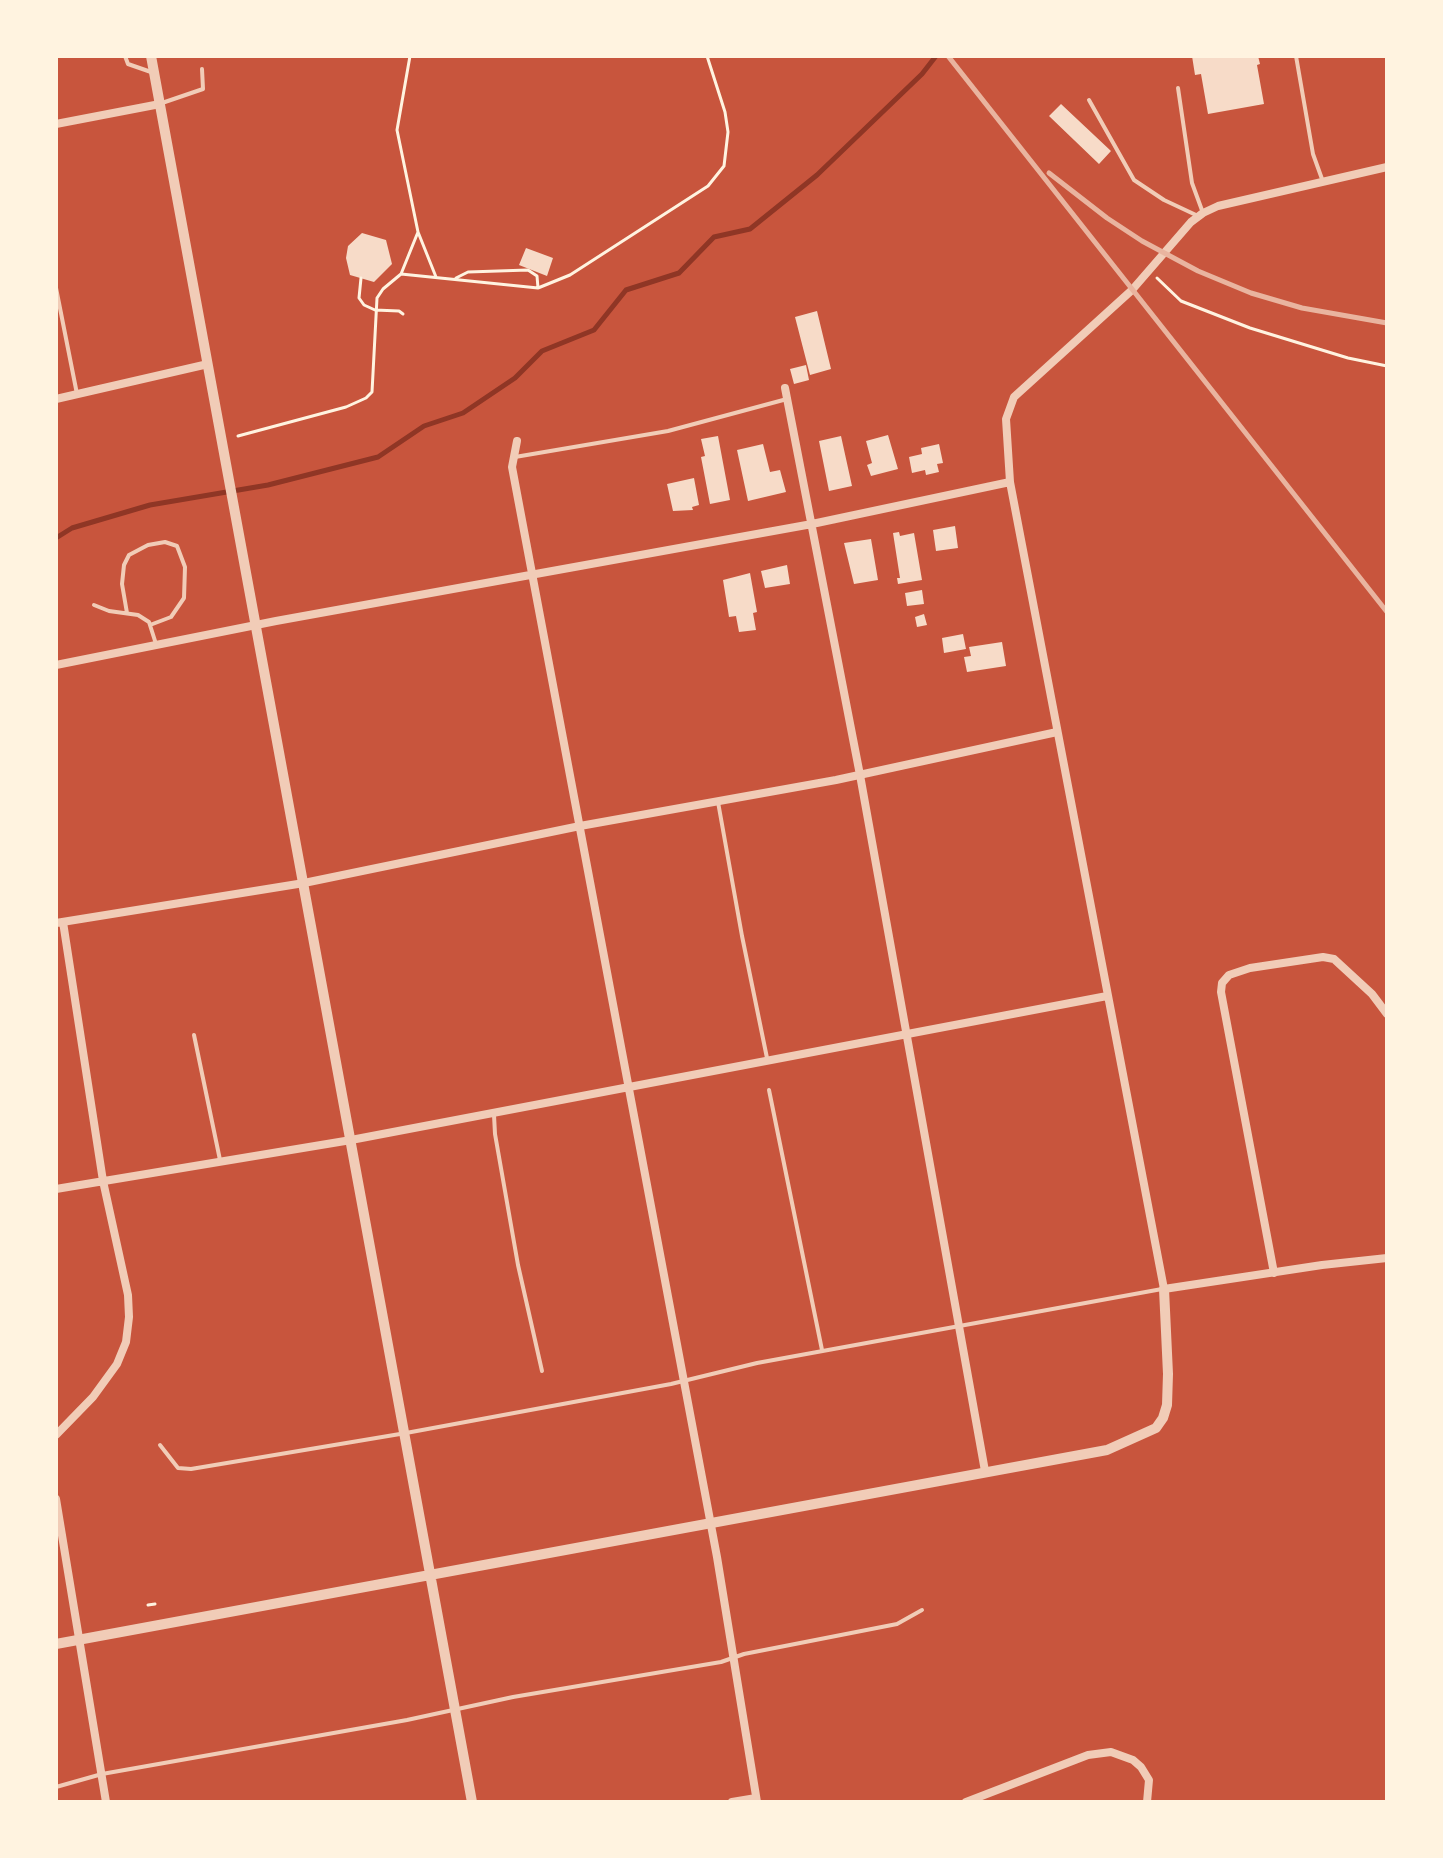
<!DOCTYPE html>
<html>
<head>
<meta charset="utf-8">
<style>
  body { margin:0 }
  #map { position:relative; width:1443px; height:1858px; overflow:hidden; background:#c8553d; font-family:Mulish,sans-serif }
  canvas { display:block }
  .frame { position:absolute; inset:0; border:58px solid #fff3e0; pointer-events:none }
</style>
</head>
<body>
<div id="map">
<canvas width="1443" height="1858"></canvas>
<div class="frame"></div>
</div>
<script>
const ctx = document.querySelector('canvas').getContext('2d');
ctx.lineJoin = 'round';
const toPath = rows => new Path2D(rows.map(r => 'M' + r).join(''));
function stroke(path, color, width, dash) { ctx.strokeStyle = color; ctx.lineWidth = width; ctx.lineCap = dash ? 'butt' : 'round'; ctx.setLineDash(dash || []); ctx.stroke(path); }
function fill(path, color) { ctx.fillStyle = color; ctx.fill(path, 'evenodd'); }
stroke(toPath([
  [56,538,72,528,150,505,268,485,378,457,424,426,463,413,515,378,542,351,594,330,626,290,679,273,714,237,750,229,817,175,922,74,936,56]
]), '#8f3625', 5);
fill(toPath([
  [1192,56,1258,56,1260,64,1257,65,1264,104,1208,114,1201,74,1195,75],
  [1061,104,1111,151,1099,164,1049,116],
  [362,233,386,240,392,264,374,282,350,275,346,258,348,246],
  [526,248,553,258,547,276,519,265],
  [817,311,831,369,810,375,795,317],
  [806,365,809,380,794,384,790,369],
  [888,435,898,469,871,476,867,465,872,463,866,441],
  [718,436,730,500,710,504,701,457,705,456,701,439],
  [841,436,852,486,829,491,819,441],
  [763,444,770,472,780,470,786,492,748,501,737,450],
  [939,444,943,463,937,464,939,472,926,475,925,470,912,473,909,457,922,454,921,448],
  [694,478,699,505,692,507,693,510,673,511,667,484],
  [955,526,958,548,936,551,933,530],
  [899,532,900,536,914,533,922,580,898,584,897,578,900,578,893,533],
  [871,539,878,580,854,584,844,543],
  [787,565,790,584,765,588,761,571],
  [750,573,757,612,753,613,756,630,739,632,736,616,729,617,723,580],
  [922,590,924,604,907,606,905,593],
  [924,614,927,625,917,627,915,617],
  [963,634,966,649,944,653,942,638],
  [1002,642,1006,666,967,672,964,657,971,656,969,647]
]), '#f7dbc8');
stroke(toPath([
  [418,232,436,277],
  [401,274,538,288,570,275,708,186,724,166,728,132,725,112,707,56],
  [361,278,359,298,364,305,375,310,399,311,403,314],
  [456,278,468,272,528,270,537,276,538,288],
  [1157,278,1181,301,1250,328,1348,358,1387,366],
  [238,436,346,407,366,398,372,392,377,298,383,289,401,274,418,232,397,130,410,56],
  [148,1605,155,1604]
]), '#fff3e0', 3);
stroke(toPath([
  [125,56,128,64,151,72],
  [1296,56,1313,154,1322,179],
  [1178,88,1192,183,1203,213],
  [1089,100,1134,180,1164,200,1196,215],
  [162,103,203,89,202,69],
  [56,288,77,394],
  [515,457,668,431,787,399],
  [94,605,109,611,138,615,149,622,156,644],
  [127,613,122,584,124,565,129,555,148,545,165,542,177,546,185,567,184,598,171,617,150,625],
  [718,802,742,936,767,1058],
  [194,1035,220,1160],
  [769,1090,822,1350],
  [494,1115,495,1134,518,1265,542,1371],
  [160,1445,178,1468,191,1469,406,1433,671,1384,757,1363,1162,1289],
  [56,1787,102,1774,407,1720,513,1697,721,1662,744,1654,897,1624,922,1610]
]), '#f1ccb7', 4);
stroke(toPath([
  [56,124,160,104],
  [1387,167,1218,206,1203,213,1191,222,1132,290,1014,397,1006,419,1010,482,1164,1289,1322,1265,1387,1258],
  [785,388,860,775,985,1471],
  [56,399,208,364],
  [517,441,512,467,717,1557,757,1802],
  [56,665,276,621,812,524,1010,482],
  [56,923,304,883,580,826,836,780,1057,732],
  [56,1189,351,1140,1107,996],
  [1274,1273,1221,992,1222,983,1229,975,1250,968,1323,957,1334,959,1372,994,1387,1014],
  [56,1435,93,1397,117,1364,126,1342,129,1317,128,1295,103,1181,63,922],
  [56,1499,106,1802],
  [732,1802,756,1798],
  [966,1802,1088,1755,1111,1752,1133,1760,1141,1767,1149,1780,1147,1802]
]), '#f1ccb7', 8);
stroke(toPath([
  [151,56,472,1802],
  [56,1644,1107,1450,1156,1428,1163,1418,1167,1405,1168,1374,1164,1289]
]), '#f1ccb7', 10);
stroke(toPath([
  [948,56,1387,612],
  [1049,173,1107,218,1142,241,1198,271,1251,293,1302,308,1387,323]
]), '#e9b49f', 5);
</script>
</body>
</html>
